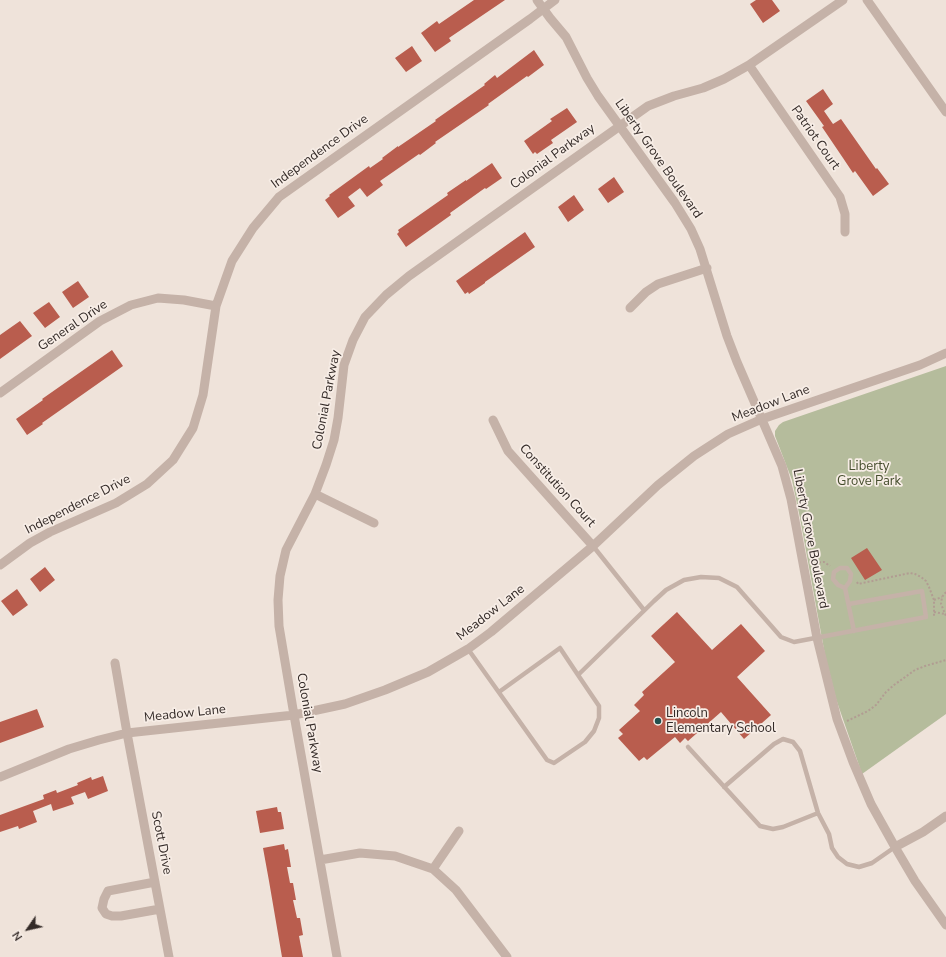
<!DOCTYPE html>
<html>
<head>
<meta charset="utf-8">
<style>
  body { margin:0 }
  #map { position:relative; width:946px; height:957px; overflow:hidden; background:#efe3da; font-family:"Nunito Sans",sans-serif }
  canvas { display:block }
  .north { position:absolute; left:8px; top:909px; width:40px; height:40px; -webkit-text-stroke:3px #f7ede6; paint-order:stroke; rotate:236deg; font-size:11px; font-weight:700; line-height:16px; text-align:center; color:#332a27 }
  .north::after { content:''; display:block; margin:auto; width:14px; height:18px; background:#332a27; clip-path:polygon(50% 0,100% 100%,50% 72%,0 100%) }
</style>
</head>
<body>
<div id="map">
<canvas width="946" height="957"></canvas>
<div class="north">N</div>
</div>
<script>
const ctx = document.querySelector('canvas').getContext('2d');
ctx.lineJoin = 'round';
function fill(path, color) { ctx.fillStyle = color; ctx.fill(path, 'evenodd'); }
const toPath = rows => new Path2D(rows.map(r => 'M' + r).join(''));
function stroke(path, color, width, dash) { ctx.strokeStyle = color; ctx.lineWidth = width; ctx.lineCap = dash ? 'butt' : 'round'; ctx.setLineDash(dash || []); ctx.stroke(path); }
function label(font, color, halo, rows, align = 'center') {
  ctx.font = font + ' "Nunito Sans",sans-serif'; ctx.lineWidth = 3.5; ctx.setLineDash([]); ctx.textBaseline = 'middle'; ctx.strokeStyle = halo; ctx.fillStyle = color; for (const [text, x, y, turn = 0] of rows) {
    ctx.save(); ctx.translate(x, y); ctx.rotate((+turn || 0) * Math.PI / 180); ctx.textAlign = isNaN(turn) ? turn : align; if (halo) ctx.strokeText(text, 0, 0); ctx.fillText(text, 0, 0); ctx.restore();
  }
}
fill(toPath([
  [946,366,946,714,862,774,836,699,825,655,800,518,792,480,775,436,775,431,779,425,783,422]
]), '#b5bc9c');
fill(toPath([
  [474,0,505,0,449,38,451,41,435,52,421,33,437,21,439,24],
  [756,0,772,0,780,11,763,23,750,4],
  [412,46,422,61,406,72,395,58],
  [534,50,544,65,528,77,527,76,488,104,489,105,435,142,436,143,420,155,419,154,380,181,383,185,367,197,360,188,348,197,355,206,338,218,325,200,330,196,329,195,369,166,370,168,383,159,382,158,398,146,398,147,436,121,435,120,485,85,484,84,495,75,497,78],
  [823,89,833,104,824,111,833,124,841,119,876,169,877,168,889,184,873,196,855,171,853,173,843,158,822,127,824,126,806,101],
  [567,108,577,122,551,140,553,143,537,154,535,152,533,154,524,141,552,121,550,119],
  [492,163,502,178,486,189,485,188,450,213,451,215,406,247,397,234,399,232,398,230,448,195,447,193,466,180,466,181],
  [614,177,624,192,608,203,598,189],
  [574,195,584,210,568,222,558,207],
  [525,232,535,247,485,282,485,283,469,294,468,292,465,294,456,281],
  [78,281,89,297,73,308,62,292],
  [49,302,60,317,45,328,33,313],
  [20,321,32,336,0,359,0,335],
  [112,350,123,366,42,423,43,424,27,435,16,419,43,400,42,399],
  [867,548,882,570,865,580,851,558],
  [45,567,55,580,40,592,30,579],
  [17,589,28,605,13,616,1,601],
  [677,612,712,650,741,624,765,651,737,677,771,715,744,739,721,712,688,741,685,738,680,743,675,737,647,760,644,757,639,761,618,738,623,734,619,730,640,711,634,705,644,695,642,692,675,662,651,636],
  [37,709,44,727,0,743,0,722],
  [103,776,108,791,88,799,85,792,71,797,74,804,53,811,51,804,33,811,37,822,19,829,18,826,0,832,0,815,44,799,43,795,56,790,57,793,78,785,77,783,91,777,92,780],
  [277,807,278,812,281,812,284,829,260,833,256,811],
  [284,844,285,850,288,849,291,867,287,867,290,883,293,883,296,900,293,900,297,918,300,918,303,935,299,936,303,957,282,957,269,881,263,848]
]), '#b95d4e');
stroke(toPath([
  [815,563,824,562,830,566],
  [857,582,858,584,910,573,915,574,921,577,926,581,929,587,934,600,934,617],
  [946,592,942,597,941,604,946,616],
  [934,600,942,597],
  [934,612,945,614],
  [847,721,868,711,876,705,886,692,894,685,915,670,925,666,946,660]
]), '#b19c92', 2, [2, 2]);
stroke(toPath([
  [593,546,644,610],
  [845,588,838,585,833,579,834,572,840,568,847,568,851,574,850,581,845,588,854,631],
  [468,649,547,760,554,763,585,742,594,731,599,718,599,706,578,675,654,601,666,590,684,580,701,577,719,578,737,587,781,637,794,642,926,617,922,591,849,604],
  [499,692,560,648,578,675],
  [688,747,760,826,773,829,783,827,818,813],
  [724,787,774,744,783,739,793,742,800,751,818,813,829,834,832,848,838,857,847,864,859,867,872,863,895,847]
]), '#c5b2a8', 4.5);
stroke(toPath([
  [537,0,550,18,566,37,587,78,598,96,675,203,691,229,700,249,727,336,737,362,782,466,791,499,817,638,837,719,853,762,871,804,895,847,915,881,946,925],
  [867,0,946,112],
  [749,65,840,197,845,214,845,232],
  [630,308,646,292,658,284,707,268],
  [0,393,100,321,131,305,158,298,184,300,216,306],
  [493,420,508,451,593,546],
  [315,494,374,523],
  [0,565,30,543,50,532,116,503,147,484,173,460,193,428,203,395,216,306,232,261,253,228,279,197,530,19,555,0],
  [115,663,127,733,169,957],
  [0,777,69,749,99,740,127,733,294,715,345,704,385,690,428,672,468,649,491,632,593,546,658,485,694,456,728,434,762,419,920,365,946,353],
  [895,847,923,832,946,816],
  [320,860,360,853,395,856,433,869,456,890,507,957],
  [433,869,459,831],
  [155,882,108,891,104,899,102,908,106,914,112,916,121,916,160,909],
  [337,957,294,715,279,626,278,600,280,576,286,550,315,494,326,465,334,440,338,418,344,365,353,340,365,317,386,295,409,276,648,106,674,96,703,88,724,79,749,65,843,0]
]), '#c5b2a8', 9);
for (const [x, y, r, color] of [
  [658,721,4,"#21504e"]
]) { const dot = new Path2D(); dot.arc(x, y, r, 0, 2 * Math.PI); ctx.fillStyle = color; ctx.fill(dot); stroke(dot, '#f7ede6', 1.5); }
label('13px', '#332a27', '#f7ede6', [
  ["Patriot Court",815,138,55],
  ["Independence Drive",320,152,-36],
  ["Colonial Parkway",553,157,-36],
  ["Liberty Grove Boulevard",658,159,55],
  ["General Drive",73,326,-34],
  ["Colonial Parkway",327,400,-79],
  ["Meadow Lane",771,404,-21],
  ["Constitution Court",557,486,48],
  ["Independence Drive",78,505,-27],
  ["Liberty Grove Boulevard",810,539,79],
  ["Meadow Lane",491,613,-38],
  ["Meadow Lane",185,714,-6],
  ["Colonial Parkway",309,723,80],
  ["Scott Drive",161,843,79]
]);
label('13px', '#464e2e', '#f7ede6', [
  ["Liberty",869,467],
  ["Grove Park",869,482]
]);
label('13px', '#332a27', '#f7ede6', [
  ["Lincoln",666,714],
  ["Elementary School",666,729]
], 'left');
</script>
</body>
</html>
